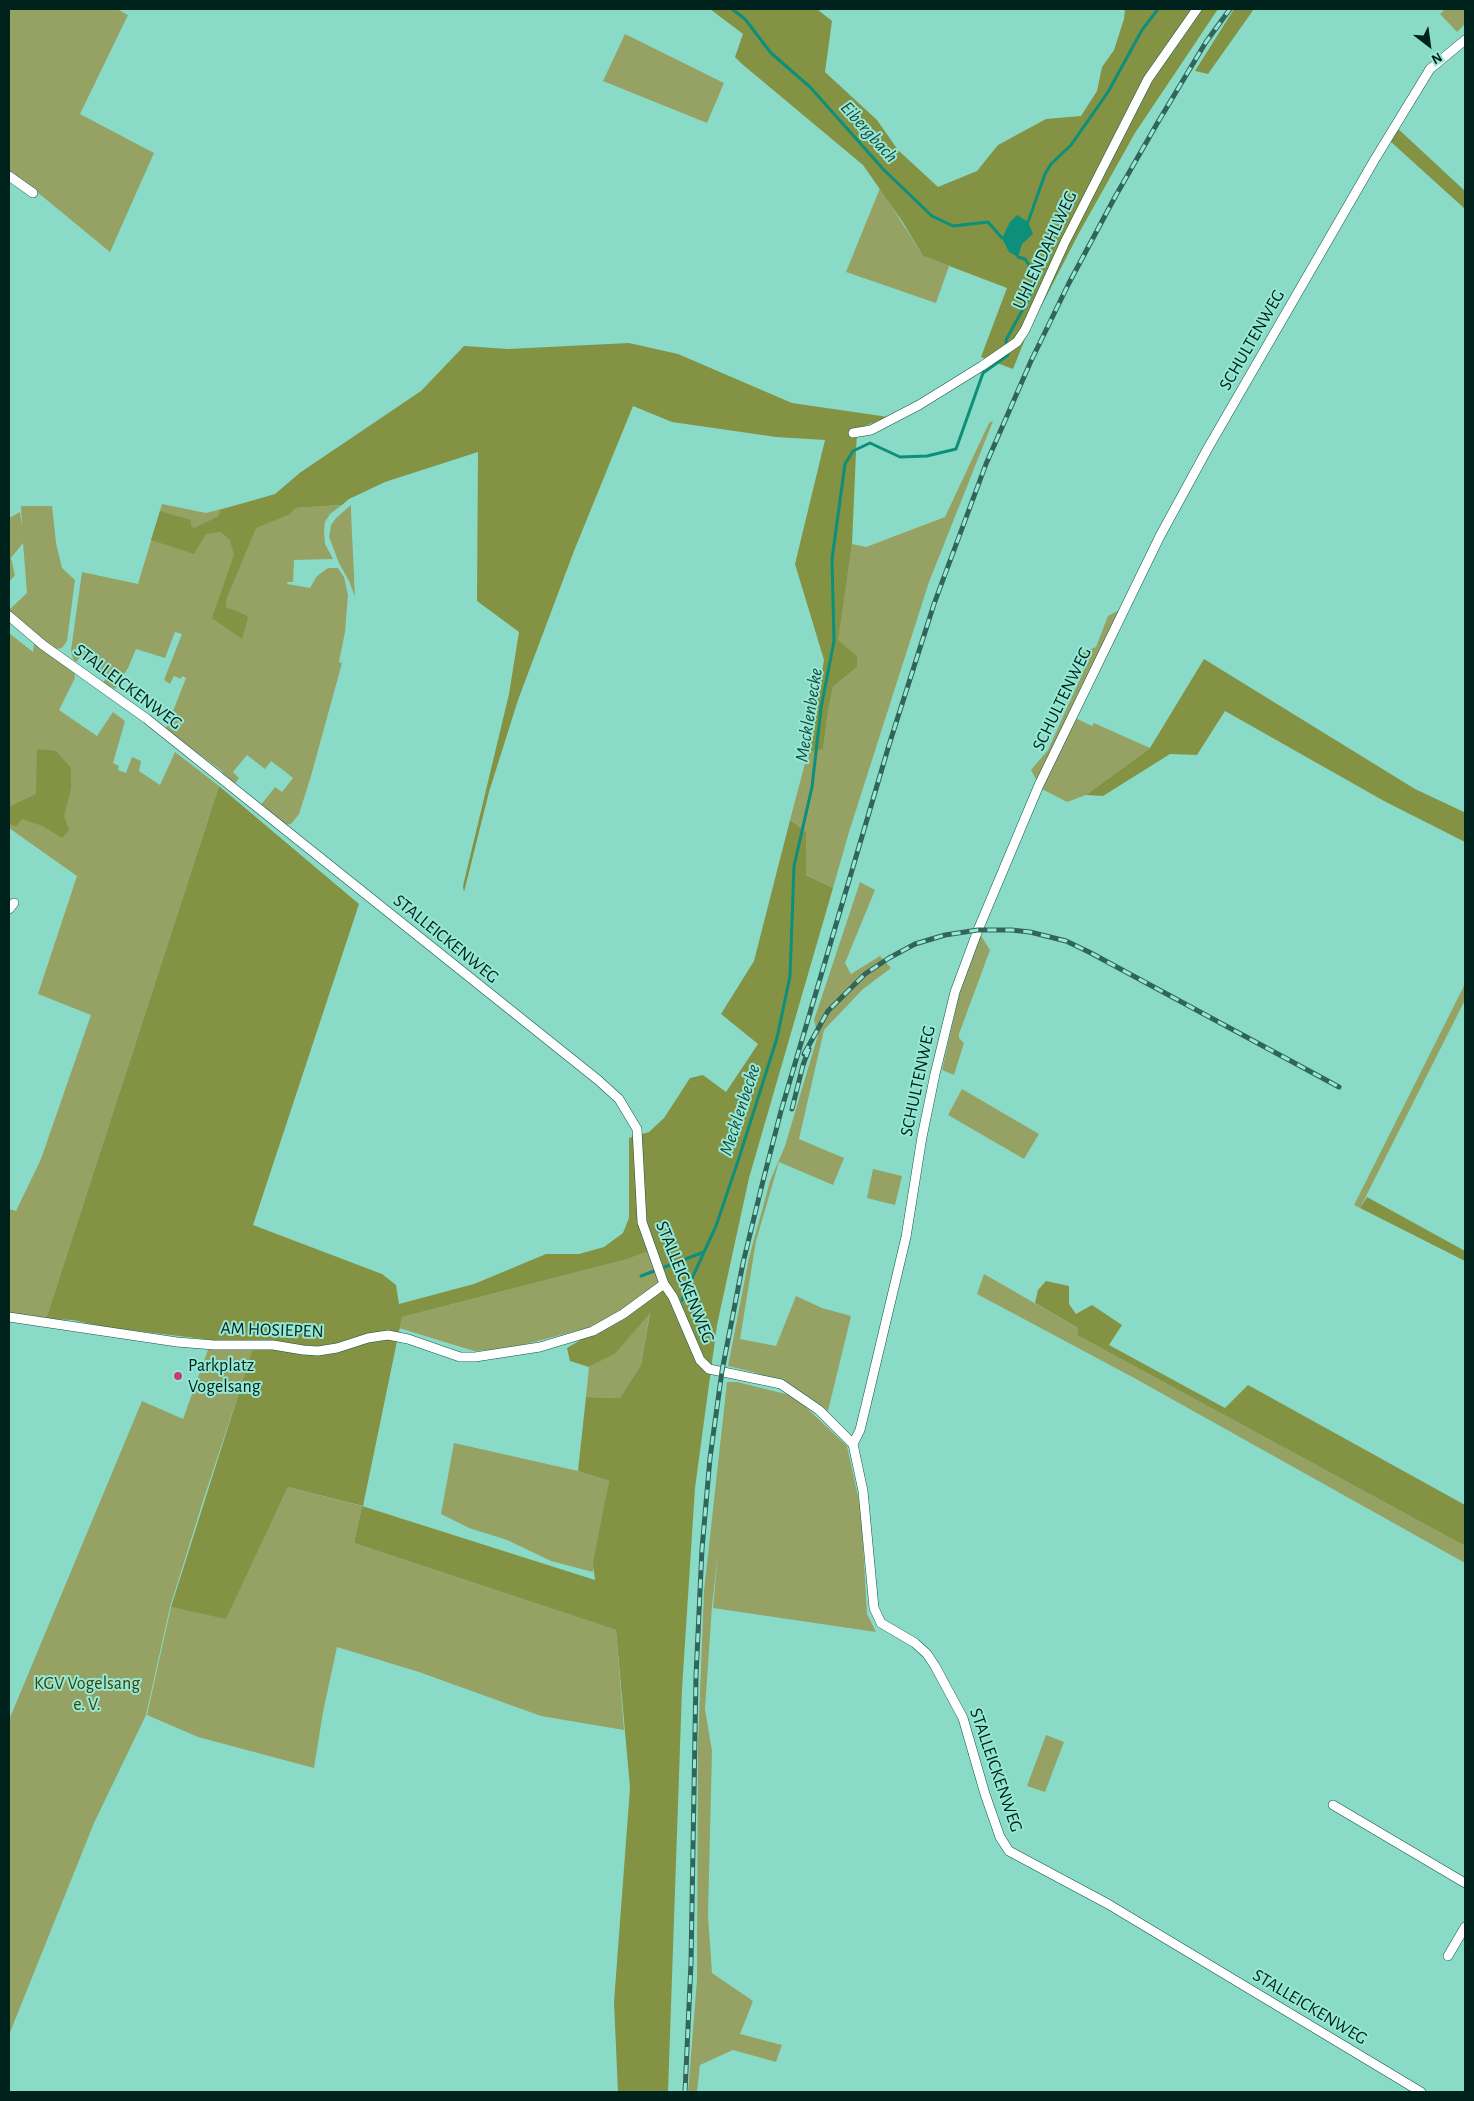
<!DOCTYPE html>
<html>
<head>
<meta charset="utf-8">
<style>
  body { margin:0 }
  #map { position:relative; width:1474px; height:2101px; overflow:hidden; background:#89dbc8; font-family:"Alegreya Sans",sans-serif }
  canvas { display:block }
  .frame { position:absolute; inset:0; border:10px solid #00221c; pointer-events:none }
  .north { position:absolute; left:1404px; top:20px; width:50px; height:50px; -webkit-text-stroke:4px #96e8d5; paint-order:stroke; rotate:150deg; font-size:14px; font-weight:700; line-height:20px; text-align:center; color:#00221c }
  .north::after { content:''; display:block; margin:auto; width:18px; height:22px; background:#00221c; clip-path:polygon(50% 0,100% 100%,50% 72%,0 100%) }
</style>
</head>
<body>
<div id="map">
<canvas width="1474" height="2101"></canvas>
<div class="frame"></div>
<div class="north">N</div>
</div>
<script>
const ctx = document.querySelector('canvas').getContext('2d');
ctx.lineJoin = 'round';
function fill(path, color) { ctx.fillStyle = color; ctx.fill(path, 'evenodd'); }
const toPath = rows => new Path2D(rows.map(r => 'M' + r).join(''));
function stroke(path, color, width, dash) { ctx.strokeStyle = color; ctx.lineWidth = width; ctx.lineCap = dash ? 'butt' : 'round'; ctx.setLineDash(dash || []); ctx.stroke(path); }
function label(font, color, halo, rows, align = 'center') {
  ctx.font = font + ' "Alegreya Sans",sans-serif'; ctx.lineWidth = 4; ctx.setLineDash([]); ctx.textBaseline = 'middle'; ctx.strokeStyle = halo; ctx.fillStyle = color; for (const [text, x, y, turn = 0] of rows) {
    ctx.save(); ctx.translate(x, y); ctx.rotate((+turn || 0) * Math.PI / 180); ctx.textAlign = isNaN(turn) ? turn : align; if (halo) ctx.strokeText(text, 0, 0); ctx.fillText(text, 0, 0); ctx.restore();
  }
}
fill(toPath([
  [9,9,117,9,128,15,80,114,154,153,110,252,42,196,9,171],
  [1445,9,1465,9,1465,24,1457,32,1440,14],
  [625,34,724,83,707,123,603,81],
  [880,188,923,256,949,266,936,303,846,272],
  [993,421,929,582,849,832,833,888,806,875,806,833,790,820,808,752,823,748,828,712,833,687,857,667,858,657,837,640,852,544,866,547,945,517,989,423],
  [301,472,295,508,342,505,330,514,325,522,324,531,325,544,333,559,294,560,293,582,288,582,287,584,310,588,317,576,328,568,338,568,344,577,348,595,345,632,339,662,342,663,311,776,299,814,291,824,285,825,260,806,275,787,282,792,293,778,283,770,271,761,265,769,247,755,233,772,239,778,234,785,222,775,223,772,166,729,186,678,182,676,181,679,174,676,170,684,164,680,182,634,175,632,165,658,136,649,128,668,115,689,103,683,108,675,81,656,76,662,73,659,71,650,82,572,138,584,162,504,206,513,275,495],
  [351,505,351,512,355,597,349,581,339,563,329,537,331,525,336,518],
  [21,506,52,506,56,543,62,568,75,580,67,641,62,648,56,649,22,623,9,610,27,593,23,543,11,558,15,575,9,582,9,518,20,512,22,527],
  [1125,607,1073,717,1092,726,1094,723,1150,748,1086,795,1067,802,1038,787,1039,785,1031,770,1048,750,1085,668,1080,654,1096,647,1108,616],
  [9,633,33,652,34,643,74,671,75,678,59,710,97,736,113,712,125,721,113,763,119,766,118,770,126,773,132,757,141,761,139,771,160,785,175,752,219,786,46,1319,9,1313,9,1209,16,1211,41,1159,91,1015,38,994,77,876,9,828],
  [860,882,875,890,845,963,851,974,880,956,891,968,863,989,824,1030,799,1139,844,1158,833,1185,779,1162,756,1241,740,1339,776,1346,796,1296,822,1308,851,1316,828,1411,788,1384,753,1372,728,1366,749,1258,770,1181,785,1146,818,1035,814,1020],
  [978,931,990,950,959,1034,959,1038,964,1043,954,1075,942,1070,960,991,972,957],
  [1465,984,1465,1000,1360,1208,1354,1205],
  [962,1089,1039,1134,1024,1159,948,1115],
  [873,1169,902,1176,895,1205,867,1198],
  [649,1251,662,1283,621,1312,587,1328,511,1348,474,1351,399,1328,402,1317,628,1259],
  [984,1274,1078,1328,1077,1335,1465,1546,1465,1563,1136,1379,977,1294],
  [650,1311,641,1365,620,1398,586,1397,589,1367,615,1354],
  [209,1347,253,1350,203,1501,170,1607,146,1715,94,1823,9,2035,9,1720,142,1401,183,1419],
  [727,1382,737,1382,794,1396,847,1446,861,1510,867,1614,876,1632,713,1608,718,1552,712,1606,705,1709,712,1751,708,1915,712,1973,753,2001,740,2034,782,2045,776,2062,733,2050,700,2065,697,2092,688,2092,697,1980,698,1743,704,1591],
  [454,1443,578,1471,609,1481,593,1572,551,1561,507,1540,469,1528,441,1514],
  [288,1487,362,1506,354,1543,616,1630,624,1730,541,1716,419,1672,337,1647,323,1712,314,1768,198,1737,147,1715,171,1607,226,1618],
  [1046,1735,1064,1742,1045,1792,1027,1786]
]), '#96a264');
fill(toPath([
  [710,9,817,9,832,21,825,72,877,120,898,150,938,187,977,171,998,145,1046,119,1081,116,1097,91,1102,67,1114,50,1124,19,1125,9,1218,9,1135,133,1079,233,1027,334,1013,369,981,357,1007,288,923,256,902,221,863,165,742,64,735,57,743,34],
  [1234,9,1254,9,1208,74,1195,71],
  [1395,126,1465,191,1465,209,1390,141],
  [629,343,678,354,792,403,888,417,857,429,852,544,838,640,858,657,857,667,833,687,828,712,823,749,808,752,824,660,795,564,825,440,776,437,672,422,633,406,574,551,518,700,489,792,464,892,463,886,509,694,519,632,477,601,478,452,385,482,349,499,342,505,295,508,290,514,256,528,226,600,226,607,246,615,248,618,242,639,212,618,234,555,230,540,221,532,206,534,194,554,151,540,160,511,191,520,191,526,194,528,219,516,220,510,275,494,301,472,421,391,464,346,508,349],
  [1204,659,1415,789,1464,812,1465,842,1384,801,1225,711,1197,755,1170,754,1103,796,1086,795,1150,748],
  [37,749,56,751,71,768,71,788,64,816,69,830,62,838,43,826,22,819,16,827,9,823,9,807,36,794],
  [219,786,359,904,253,1225,382,1274,396,1285,399,1304,474,1284,546,1254,579,1254,604,1247,623,1233,629,1218,629,1138,649,1132,664,1118,690,1078,703,1075,726,1092,758,1044,721,1014,754,961,790,820,806,832,806,875,833,888,749,1178,717,1325,695,1488,682,1689,668,2092,618,2092,614,2002,630,1788,616,1630,354,1543,362,1506,595,1580,593,1563,609,1481,578,1471,586,1397,620,1398,641,1365,650,1313,615,1354,589,1367,570,1361,567,1348,623,1315,664,1286,649,1251,628,1259,402,1317,363,1506,288,1487,226,1619,171,1607,254,1345,104,1327,73,1320,46,1319],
  [1367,1197,1465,1251,1465,1261,1360,1208],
  [1046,1281,1069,1286,1069,1304,1076,1314,1092,1305,1122,1325,1109,1345,1225,1408,1248,1385,1465,1505,1465,1546,1077,1335,1078,1328,1035,1303,1038,1290]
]), '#849244');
fill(toPath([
  [1017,215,1028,222,1033,234,1022,244,1018,257,1009,252,1002,238,1010,222]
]), '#0c8f7b');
stroke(toPath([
  [732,9,745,19,771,53,810,87,884,170,932,216,953,226,988,222,1002,238],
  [1028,222,1045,174,1051,164,1071,145,1108,92,1142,30,1158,9],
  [641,1276,704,1252],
  [682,1300,716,1226,739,1158,777,1038,790,976,794,866,812,787,821,708,834,641,832,559,845,464,853,451,870,443,900,457,927,456,956,449,983,373,1008,355,1006,340,1029,298,1036,275,1025,259,1018,257]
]), '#0c8f7b', 3);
const street = toPath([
  [9,176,33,193],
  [853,433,871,430,919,405,982,366,1017,342,1025,330,1065,242,1148,79,1197,9],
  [9,616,43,645,147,719,598,1080,619,1099,637,1129,642,1222,664,1284,673,1297,700,1360,709,1369,781,1384,819,1410,853,1444,863,1491,874,1608,881,1623,915,1643,927,1654,935,1666,963,1718,985,1794,1000,1837,1009,1851,1108,1904,1421,2092],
  [9,909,14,903],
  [9,1317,177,1342,214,1345,273,1345,303,1350,318,1351,337,1348,368,1338,388,1335,408,1339,460,1357,475,1357,540,1347,593,1331,623,1314,664,1284],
  [853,1444,860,1430,867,1401,906,1237,922,1137,935,1074,955,992,978,930,1039,785,1160,536,1208,448,1375,159,1430,69,1465,40],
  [1333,1805,1465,1883],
  [1448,1956,1465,1927]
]);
stroke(street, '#125549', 10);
stroke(street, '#fff', 9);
const rail = toPath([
  [804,1054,828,1011,865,974,889,958,915,944,945,935,978,930,1011,930,1030,932,1066,941,1089,952,1339,1087],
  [792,1109,803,1065,809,1049],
  [685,2092,691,1963,696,1676,702,1549,710,1458,722,1371,743,1263,762,1185,781,1111,889,745,934,604,986,464,1031,361,1069,283,1115,197,1158,122,1206,42,1230,9]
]);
stroke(rail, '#32655a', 5);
stroke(rail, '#96e8d5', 3, [9]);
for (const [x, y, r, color] of [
  [178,1376,5,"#c63d78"]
]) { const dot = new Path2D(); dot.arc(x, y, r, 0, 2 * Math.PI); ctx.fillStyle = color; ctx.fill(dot); stroke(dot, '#96e8d5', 2); }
label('18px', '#00221c', '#96e8d5', [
  ["UHLENDAHLWEG",1045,250,-65],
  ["SCHULTENWEG",1252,340,-60],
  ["STALLEICKENWEG",128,687,37],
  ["SCHULTENWEG",1062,699,-64],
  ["STALLEICKENWEG",446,939,39],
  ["SCHULTENWEG",918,1081,-78],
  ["STALLEICKENWEG",685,1282,68],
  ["AM HOSIEPEN",272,1330,2],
  ["STALLEICKENWEG",996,1770,71],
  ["STALLEICKENWEG",1310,2007,31]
]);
label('18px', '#00221c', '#96e8d5', [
  ["Parkplatz",188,1366],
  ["Vogelsang",188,1387]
], 'left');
label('18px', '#3a4305', '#96e8d5', [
  ["KGV Vogelsang",87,1684],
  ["e. V.",87,1705]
]);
label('italic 19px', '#1a4a40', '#96e8d5', [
  ["Eibergbach",869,132,48],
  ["Mecklenbecke",809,715,-81],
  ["Mecklenbecke",740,1110,-72]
]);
</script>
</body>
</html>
